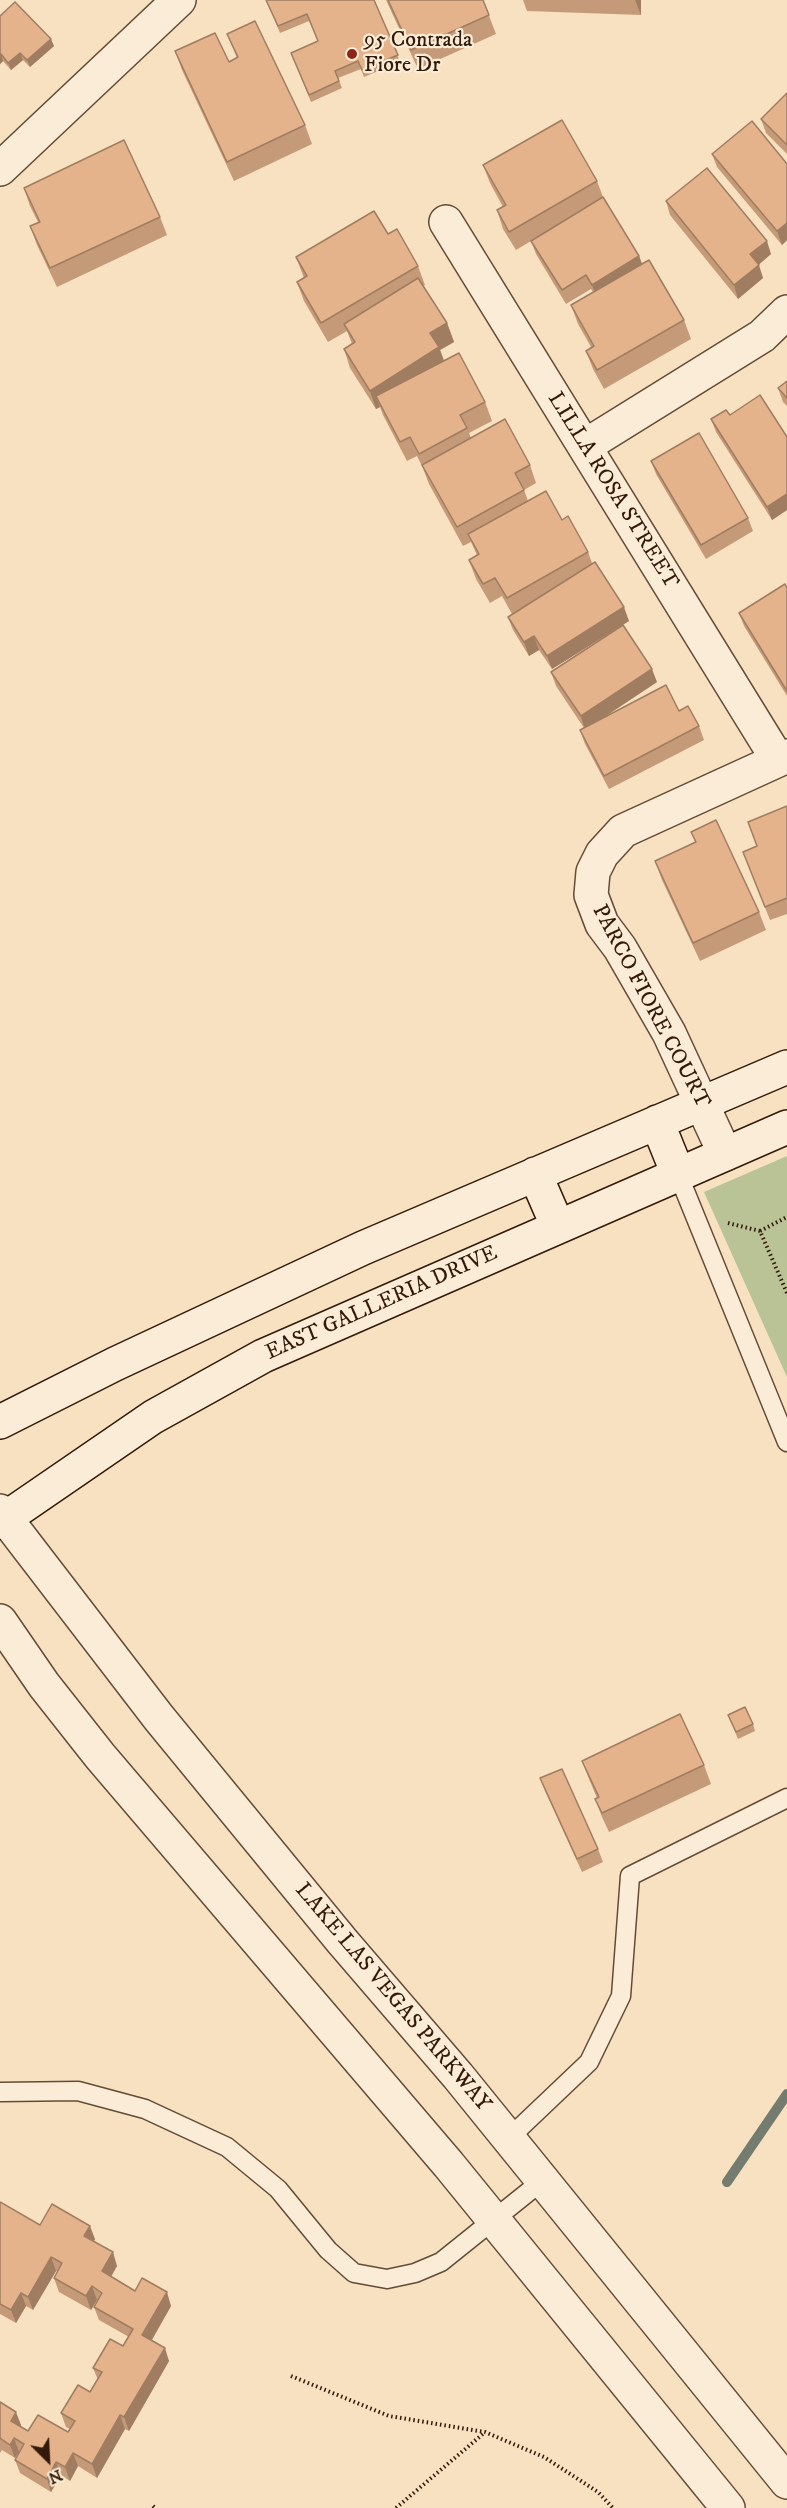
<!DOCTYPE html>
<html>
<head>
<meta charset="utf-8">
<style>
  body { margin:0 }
  #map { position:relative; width:787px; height:2508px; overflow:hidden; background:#f7e1c0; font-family:"IM FELL DW Pica",serif }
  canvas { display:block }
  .north { position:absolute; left:18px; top:2430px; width:60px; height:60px; -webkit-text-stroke:4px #faecd6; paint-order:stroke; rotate:156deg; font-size:16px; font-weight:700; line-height:24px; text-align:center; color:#331909 }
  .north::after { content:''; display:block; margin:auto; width:21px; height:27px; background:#331909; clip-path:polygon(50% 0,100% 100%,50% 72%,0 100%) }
</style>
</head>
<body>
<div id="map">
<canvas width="787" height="2508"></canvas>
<div class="north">N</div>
</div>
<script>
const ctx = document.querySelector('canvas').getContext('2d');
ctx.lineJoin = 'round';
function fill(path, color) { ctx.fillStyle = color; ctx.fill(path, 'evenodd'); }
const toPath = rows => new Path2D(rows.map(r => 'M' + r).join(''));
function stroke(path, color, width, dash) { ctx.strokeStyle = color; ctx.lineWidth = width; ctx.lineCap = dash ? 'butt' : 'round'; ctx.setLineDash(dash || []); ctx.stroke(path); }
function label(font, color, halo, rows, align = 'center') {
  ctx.font = font + ' "IM FELL DW Pica",serif'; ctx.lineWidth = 4.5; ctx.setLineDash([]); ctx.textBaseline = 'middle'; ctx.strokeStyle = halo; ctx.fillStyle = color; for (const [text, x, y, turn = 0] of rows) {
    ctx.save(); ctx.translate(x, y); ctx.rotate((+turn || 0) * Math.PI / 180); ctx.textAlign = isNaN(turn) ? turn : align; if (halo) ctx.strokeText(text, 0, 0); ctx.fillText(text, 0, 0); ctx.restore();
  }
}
fill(toPath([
  [787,1156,787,1377,704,1192]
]), '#b9c395');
stroke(toPath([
  [727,2182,787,2094]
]), '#737c6e', 10);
const service = toPath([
  [678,1174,787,1442],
  [0,2092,78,2091,145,2109,227,2147,278,2189,328,2250,354,2273,387,2279,415,2273,441,2262,542,2181],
  [508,2139,589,2062,621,1996,630,1876,787,1798]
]);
const minor = toPath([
  [0,169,179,0],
  [446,222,778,760],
  [585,446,762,336,787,312],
  [725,1154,669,1033,620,948,602,924,591,895,593,872,602,854,623,831,787,756]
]);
const tertiary = toPath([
  [0,1511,159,1718,342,1941,458,2076,787,2482],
  [0,1621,44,1685,100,1756,449,2165,728,2508]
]);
const secondary = toPath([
  [657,1122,678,1174],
  [535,1174,558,1227],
  [0,1422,115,1364,363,1248,787,1067],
  [0,1522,153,1417,263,1356,787,1127]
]);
stroke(service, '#644b37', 21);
stroke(minor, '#644b37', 36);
stroke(tertiary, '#644b37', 36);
stroke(secondary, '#331909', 36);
stroke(toPath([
  [728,1223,760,1231,787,1293],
  [760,1231,787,1217],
  [291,2376,389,2416,485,2432,544,2457,598,2492,613,2508],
  [153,2506,155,2508],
  [396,2508,484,2433]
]), '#331909', 4, [1.5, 3]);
stroke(service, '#faecd6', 18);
stroke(minor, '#faecd6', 33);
stroke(tertiary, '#faecd6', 33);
stroke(secondary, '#faecd6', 33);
fill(toPath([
  [266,0,374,0,400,62,364,77,361,69,338,78,342,88,311,102,291,53,318,41,309,21,280,33],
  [386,0,483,0,496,34,418,69],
  [523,0,641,0,641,15,527,11],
  [0,16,54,46,30,67,23,60,11,70,3,61,0,64],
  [227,34,305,125,312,144,234,181,182,70,175,51,229,62,237,58],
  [787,93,787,154,766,133,761,119],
  [712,154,787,164,787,240,782,245,717,167],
  [483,165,597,181,603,197,639,256,642,264,684,320,691,339,604,389,593,369,586,351,591,347,578,324,571,305,593,292,591,289,566,304,536,254,531,241,516,250,503,229,497,210,503,207,490,183],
  [24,188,160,217,167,235,57,287,37,245,30,226,38,222,30,206],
  [666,201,771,254,758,265,763,278,738,299,670,215],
  [388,234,418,266,425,285,423,286,447,323,454,342,440,350,444,361,485,402,492,421,469,433,471,438,530,465,536,483,524,490,528,501,562,520,588,552,592,563,629,621,552,669,539,650,529,656,513,630,508,617,512,614,502,596,490,603,476,579,469,560,477,555,471,542,463,546,429,484,422,466,417,456,407,461,383,415,380,407,376,409,350,368,344,349,352,344,347,331,328,342,304,301,297,282,304,278,296,257],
  [787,381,787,406,783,402,778,388],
  [711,419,787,437,787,510,772,520,716,432],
  [651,461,748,518,753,531,706,559,656,474],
  [787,588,787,696,744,626,739,613],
  [551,672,657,682,601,719,679,711,699,726,704,740,609,789,585,744,580,730,584,728,556,686],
  [787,806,787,914,770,920,743,852,757,846],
  [691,832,759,912,766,930,700,961,662,880,655,861,695,842],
  [728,1715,753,1724,755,1731,738,1739],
  [582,1761,704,1765,711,1784,609,1832,602,1817,595,1799,597,1798,589,1779],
  [540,1778,598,1849,603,1862,582,1872,545,1791],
  [0,2202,40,2225,95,2239,94,2241,117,2266,111,2277,135,2291,171,2306,152,2340,169,2361,129,2431,125,2429,97,2478,78,2466,70,2481,61,2475,51,2492,20,2473,15,2460,19,2452,15,2458,2,2450,0,2453,0,2402,21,2425,20,2426,28,2431,68,2432,70,2429,66,2427,61,2413,90,2392,98,2380,93,2368,123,2346,129,2337,99,2320,94,2307,98,2301,97,2300,91,2310,59,2292,54,2278,58,2271,56,2271,33,2310,26,2306,16,2323,0,2314]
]), '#c59a78');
fill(toPath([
  [635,0,641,0,641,15],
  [51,39,54,46,30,67,27,60],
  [20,53,23,60,11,70,8,63],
  [1,54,3,61,0,64,0,55],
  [787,223,787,240,782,245,777,231],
  [767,241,771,254,755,268,750,254],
  [639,256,644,269,597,299,592,285],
  [759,265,763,278,738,299,734,285],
  [447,323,454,342,440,350,446,366,376,396,380,407,376,409,370,391,430,333],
  [787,494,787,510,772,520,767,507],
  [624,607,629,621,552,669,547,656],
  [534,636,539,650,529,656,524,642],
  [652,669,657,682,585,730,581,716],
  [90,2226,95,2239,89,2249,84,2236],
  [113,2252,117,2266,106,2285,102,2271],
  [51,2257,56,2271,33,2310,28,2297],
  [92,2286,97,2300,91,2310,86,2296],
  [167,2292,171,2306,147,2348,142,2335],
  [21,2293,26,2306,16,2323,11,2310],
  [165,2348,169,2361,129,2431,124,2417],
  [16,2412,21,2425,15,2434,11,2421],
  [120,2415,125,2429,97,2478,92,2464],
  [14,2438,19,2452,15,2458,10,2445],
  [73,2453,78,2466,70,2481,65,2467],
  [56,2462,61,2475,51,2492,47,2479]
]), '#a07d61');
const building = toPath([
  [266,0,374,0,398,55,362,70,358,61,335,71,339,81,309,95,291,53,318,41,307,14,278,26,266,0],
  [388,0,483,0,489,15,411,50,388,0],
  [15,2,51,39,27,60,20,53,8,63,1,54,0,55,0,16,15,2],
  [255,21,305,125,227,162,175,51,215,33,229,62,238,57,227,34,255,21],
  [787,93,787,145,761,119,787,93],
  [562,120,597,181,509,232,497,210,506,205,483,165,562,120],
  [752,121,787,164,787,223,777,231,712,154,752,121],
  [124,140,160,217,50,268,30,226,40,222,24,188,124,140],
  [707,168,767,241,750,254,759,265,734,285,666,201,707,168],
  [603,197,639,256,592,285,586,275,562,290,531,241,603,197],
  [374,211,388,234,397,229,418,266,321,323,297,282,307,276,296,257,374,211],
  [649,260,684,320,597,370,586,351,594,346,571,305,649,260],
  [418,278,447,323,430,333,439,347,370,391,344,349,355,342,344,324,418,278],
  [459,353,485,402,460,415,467,428,419,454,410,437,400,442,376,396,459,353],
  [787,381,787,398,778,388,787,381],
  [760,395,787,437,787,494,767,507,711,419,726,410,730,415,760,395],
  [505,419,530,465,515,473,524,490,457,527,422,465,505,419],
  [699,433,748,518,701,545,651,461,699,433],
  [546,491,562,520,568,516,588,552,507,598,495,578,483,584,469,560,479,554,468,534,546,491],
  [595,562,624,607,547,656,534,636,524,642,508,617,595,562],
  [785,584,787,588,787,691,739,613,785,584],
  [623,625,652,669,581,716,551,672,623,625],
  [666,685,679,711,688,706,699,726,604,776,580,730,666,685],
  [787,806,787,898,765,907,743,852,757,846,748,822,787,806],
  [716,820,759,912,693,943,655,861,696,842,691,832,716,820],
  [745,1707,753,1724,736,1732,728,1715,745,1707],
  [680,1714,704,1765,602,1813,595,1799,599,1797,582,1761,680,1714],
  [562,1769,598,1849,577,1859,540,1778,562,1769],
  [0,2202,40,2225,52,2204,90,2226,84,2236,113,2252,102,2271,135,2291,142,2278,167,2292,142,2335,165,2348,124,2417,120,2415,92,2464,73,2453,65,2467,56,2462,47,2479,15,2460,24,2444,14,2438,10,2445,0,2438,0,2402,16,2412,11,2421,28,2431,38,2415,68,2432,75,2421,61,2413,78,2385,90,2392,102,2372,93,2368,110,2339,123,2346,133,2329,94,2307,102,2293,92,2286,86,2296,54,2278,62,2263,51,2257,28,2297,21,2293,11,2310,0,2304,0,2202]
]);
fill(building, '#e5b38b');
stroke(building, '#a07d61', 1.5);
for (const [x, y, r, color] of [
  [352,54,6,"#8f2418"]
]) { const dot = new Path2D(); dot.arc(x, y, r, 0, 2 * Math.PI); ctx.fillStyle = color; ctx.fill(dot); stroke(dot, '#faecd6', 2); }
label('22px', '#331909', '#faecd6', [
  ["95 Contrada",364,41],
  ["Fiore Dr",364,66]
], 'left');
label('22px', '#331909', '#faecd6', [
  ["LILLA ROSA STREET",612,491,58],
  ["PARCO FIORE COURT",650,1007,62],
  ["EAST GALLERIA DRIVE",382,1304,-24],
  ["LAKE LAS VEGAS PARKWAY",392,1998,50]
]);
</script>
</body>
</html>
